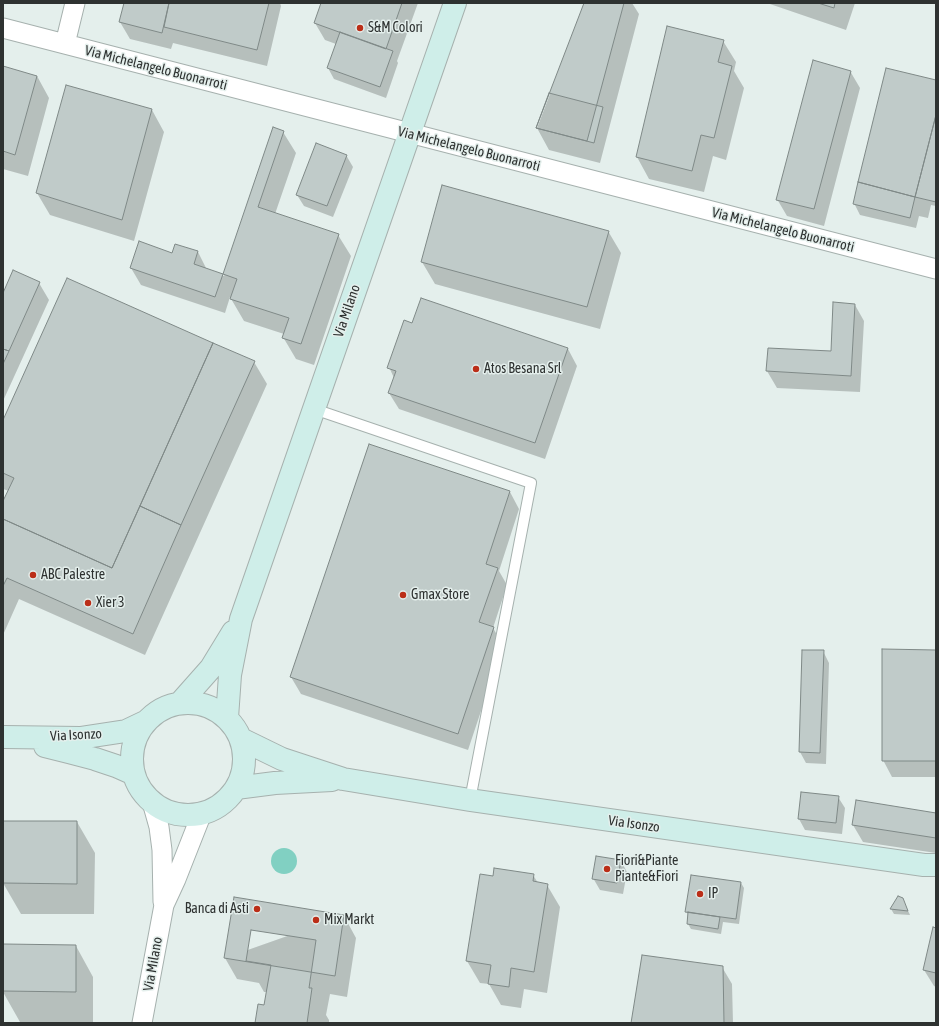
<!DOCTYPE html>
<html>
<head>
<meta charset="utf-8">
<style>
  body { margin:0 }
  #map { position:relative; width:939px; height:1026px; overflow:hidden; background:#e4efec; font-family:"Asap Condensed",sans-serif }
  canvas { display:block }
  .frame { position:absolute; inset:0; border:4px solid #2e3231; pointer-events:none }
</style>
</head>
<body>
<div id="map">
<canvas width="939" height="1026"></canvas>
<div class="frame"></div>
</div>
<script>
const ctx = document.querySelector('canvas').getContext('2d');
ctx.lineJoin = 'round';
function fill(path, color) { ctx.fillStyle = color; ctx.fill(path, 'evenodd'); }
const toPath = rows => new Path2D(rows.map(r => 'M' + r).join(''));
function stroke(path, color, width, dash) { ctx.strokeStyle = color; ctx.lineWidth = width; ctx.lineCap = dash ? 'butt' : 'round'; ctx.setLineDash(dash || []); ctx.stroke(path); }
function label(font, color, halo, rows, align = 'center') {
  ctx.font = font + ' "Asap Condensed",sans-serif'; ctx.lineWidth = 3; ctx.setLineDash([]); ctx.textBaseline = 'middle'; ctx.strokeStyle = halo; ctx.fillStyle = color; for (const [text, x, y, turn = 0] of rows) {
    ctx.save(); ctx.translate(x, y); ctx.rotate((+turn || 0) * Math.PI / 180); ctx.textAlign = isNaN(turn) ? turn : align; if (halo) ctx.strokeText(text, 0, 0); ctx.fillText(text, 0, 0); ctx.restore();
  }
}
fill(toPath([
  '271 861a13 13 0 1 1 26 0a13 13 0 1 1-26 0Z'
]), '#81d0c2');
fill(toPath([
  [125,3,280,3,281,6,267,66,173,43,171,49,130,39,120,22],
  [322,3,418,3,397,61,398,63,386,98,334,79,328,68,336,44,325,40,315,23],
  [585,3,632,3,639,14,600,163,549,150,537,128],
  [767,3,855,3,846,30],
  [723,41,736,62,734,71,744,88,726,160,713,156,704,192,649,179,637,157],
  [3,67,37,76,49,98,28,176,3,169],
  [850,71,860,88,824,226,787,216,777,199],
  [936,82,936,206,931,205,928,218,919,216,916,228,860,215,854,203],
  [152,110,164,132,134,241,50,215,37,193],
  [274,128,283,132,296,153,275,214,338,235,351,256,314,365,296,359,283,337,284,334,244,321,230,297,225,313,141,285,131,268,173,254,198,252,207,270,224,276],
  [346,155,353,167,333,217,304,206,297,195],
  [608,231,621,253,600,329,435,284,422,262],
  [67,279,254,362,267,384,145,655,19,599,3,635,3,504,9,491,3,489,3,422],
  [39,283,49,300,3,401,3,295],
  [855,305,864,321,860,392,777,388,767,371,832,352],
  [413,324,568,349,577,366,545,459,399,409,389,393,394,378,389,367],
  [369,445,510,492,519,509,499,571,507,585,493,628,503,645,468,750,301,694,291,677],
  [803,651,823,651,829,663,826,764,806,763,800,752],
  [936,651,936,777,892,777,883,760],
  [838,797,845,808,842,834,805,830,799,819],
  [936,814,936,853,863,842,853,825],
  [77,822,95,853,94,914,21,914,3,883],
  [621,861,627,872,623,894,600,890,593,878],
  [533,875,538,883,547,885,560,907,547,993,524,989,521,1008,501,1005,489,984,480,983,467,961,493,877],
  [741,883,744,888,739,924,723,922,721,934,691,929,688,924,689,916,687,912],
  [898,897,902,898,910,915,894,914,891,909],
  [344,916,356,938,347,997,330,994,326,1015,329,1020,329,1023,256,1023,265,1006,267,992,264,992,259,983,237,979,225,958],
  [936,929,936,987,934,986,924,970],
  [3,945,76,946,93,977,93,1022,20,1022,3,992],
  [722,967,732,984,733,1023,632,1023]
]), '#0003');
const building = toPath([
  [124,3,169,3,162,33,119,22,124,3],
  [169,3,269,3,257,50,164,27,169,3],
  [321,3,402,3,386,49,314,23,321,3],
  [584,3,624,3,587,141,536,128,584,3],
  [818,3,835,3,834,8,818,3],
  [667,26,724,40,718,62,732,66,714,138,701,135,692,171,636,157,667,26],
  [340,32,393,51,380,87,327,68,340,32],
  [813,60,851,71,814,209,776,200,813,60],
  [3,66,37,76,15,155,3,151,3,66],
  [886,68,936,80,936,115,915,197,858,182,886,68],
  [66,85,152,109,122,220,36,193,66,85],
  [549,93,603,107,594,143,536,128,549,93],
  [936,115,936,202,915,197,936,115],
  [273,127,284,131,258,207,339,234,301,344,282,338,289,318,230,299,237,279,223,274,273,127],
  [316,143,347,155,327,206,296,195,316,143],
  [858,182,915,197,910,218,853,204,858,182],
  [442,185,609,231,587,307,421,262,442,185],
  [139,241,172,253,175,244,198,251,194,264,223,274,215,297,130,268,139,241],
  [13,270,40,282,9,351,3,349,3,293,13,270],
  [67,278,213,343,112,568,3,519,3,501,14,478,3,473,3,420,67,278],
  [421,298,568,348,535,443,388,393,396,371,387,368,404,320,412,323,421,298],
  [833,302,855,304,851,376,766,371,768,348,831,351,833,302],
  [213,343,255,361,181,525,140,506,213,343],
  [3,349,9,351,3,364,3,349],
  [369,444,510,491,486,564,498,568,479,622,494,627,458,734,290,677,369,444],
  [140,506,181,525,133,634,7,578,3,586,3,519,112,568,140,506],
  [882,649,936,650,936,761,882,761,882,649],
  [802,650,824,650,820,753,799,752,802,650],
  [801,792,839,796,836,823,798,819,801,792],
  [856,800,936,813,936,838,852,825,856,800],
  [3,821,77,821,77,884,3,883,3,821],
  [596,856,621,860,617,883,592,879,596,856],
  [494,868,534,874,533,881,548,884,534,972,511,968,509,987,488,984,491,965,466,961,480,874,493,876,494,868],
  [691,875,741,882,736,919,685,912,691,875],
  [898,896,903,898,908,911,890,909,898,896],
  [234,897,344,915,335,976,224,958,234,897],
  [688,912,720,917,718,929,687,924,688,912],
  [933,927,936,928,936,973,923,970,933,927],
  [251,930,316,940,309,988,312,988,307,1023,255,1023,258,1004,264,1005,271,965,246,961,251,930],
  [3,944,76,945,76,992,3,991,3,944],
  [642,955,723,966,724,1023,631,1023,642,955]
]);
fill(building, '#c0cbc9');
stroke(building, '#7f8987', 1);
const lane = toPath([
  [314,409,531,483,470,800]
]);
const street = toPath([
  [3,28,936,269],
  [65,44,75,3],
  [152,802,159,827,162,850,163,902],
  [142,1023,164,905,176,879,202,813]
]);
const secondary = toPath([
  [180,703,211,668,233,632],
  '132 759a56 56 0 1 1 112 0a56 56 0 1 1-112 0Z',
  [227,718,230,675,241,619,455,3],
  [4,737,80,738,126,731,147,721],
  [241,739,282,759,343,779,470,800,924,865,936,865],
  [45,746,69,752,95,759,116,766,134,774],
  [236,788,275,783,332,780]
]);
stroke(lane, '#a6b1ae', 12);
stroke(street, '#a6b1ae', 21);
stroke(secondary, '#a6b1ae', 24);
stroke(lane, '#fff', 10);
stroke(street, '#fff', 19);
stroke(secondary, '#cfeee9', 22);
for (const [x, y, r, color] of [
  [360,28,4,"#bb2e18"],
  [476,369,4,"#bb2e18"],
  [33,575,4,"#bb2e18"],
  [403,595,4,"#bb2e18"],
  [88,603,4,"#bb2e18"],
  [607,869,4,"#bb2e18"],
  [700,894,4,"#bb2e18"],
  [257,909,4,"#bb2e18"],
  [316,920,4,"#bb2e18"]
]) { const dot = new Path2D(); dot.arc(x, y, r, 0, 2 * Math.PI); ctx.fillStyle = color; ctx.fill(dot); stroke(dot, '#e4efec', 1.5); }
label('14px', '#2e3231', '#e4efec', [
  ["S&M Colori",368,28],
  ["Atos Besana Srl",484,369],
  ["ABC Palestre",41,575],
  ["Gmax Store",411,595],
  ["Xier 3",96,603],
  ["Fiori&Piante",615,861],
  ["Piante&Fiori",615,877],
  ["IP",708,894],
  ["Banca di Asti",249,909,"right"],
  ["Mix Markt",324,920]
], 'left');
label('14px', '#2e3231', '#e4efec', [
  ["Via Michelangelo Buonarroti",156,68,14],
  ["Via Michelangelo Buonarroti",469,149,14],
  ["Via Michelangelo Buonarroti",783,230,14],
  ["Via Milano",347,311,-71],
  ["Via Isonzo",76,735,-3],
  ["Via Isonzo",634,824,8],
  ["Via Milano",153,964,-80]
]);
</script>
</body>
</html>
